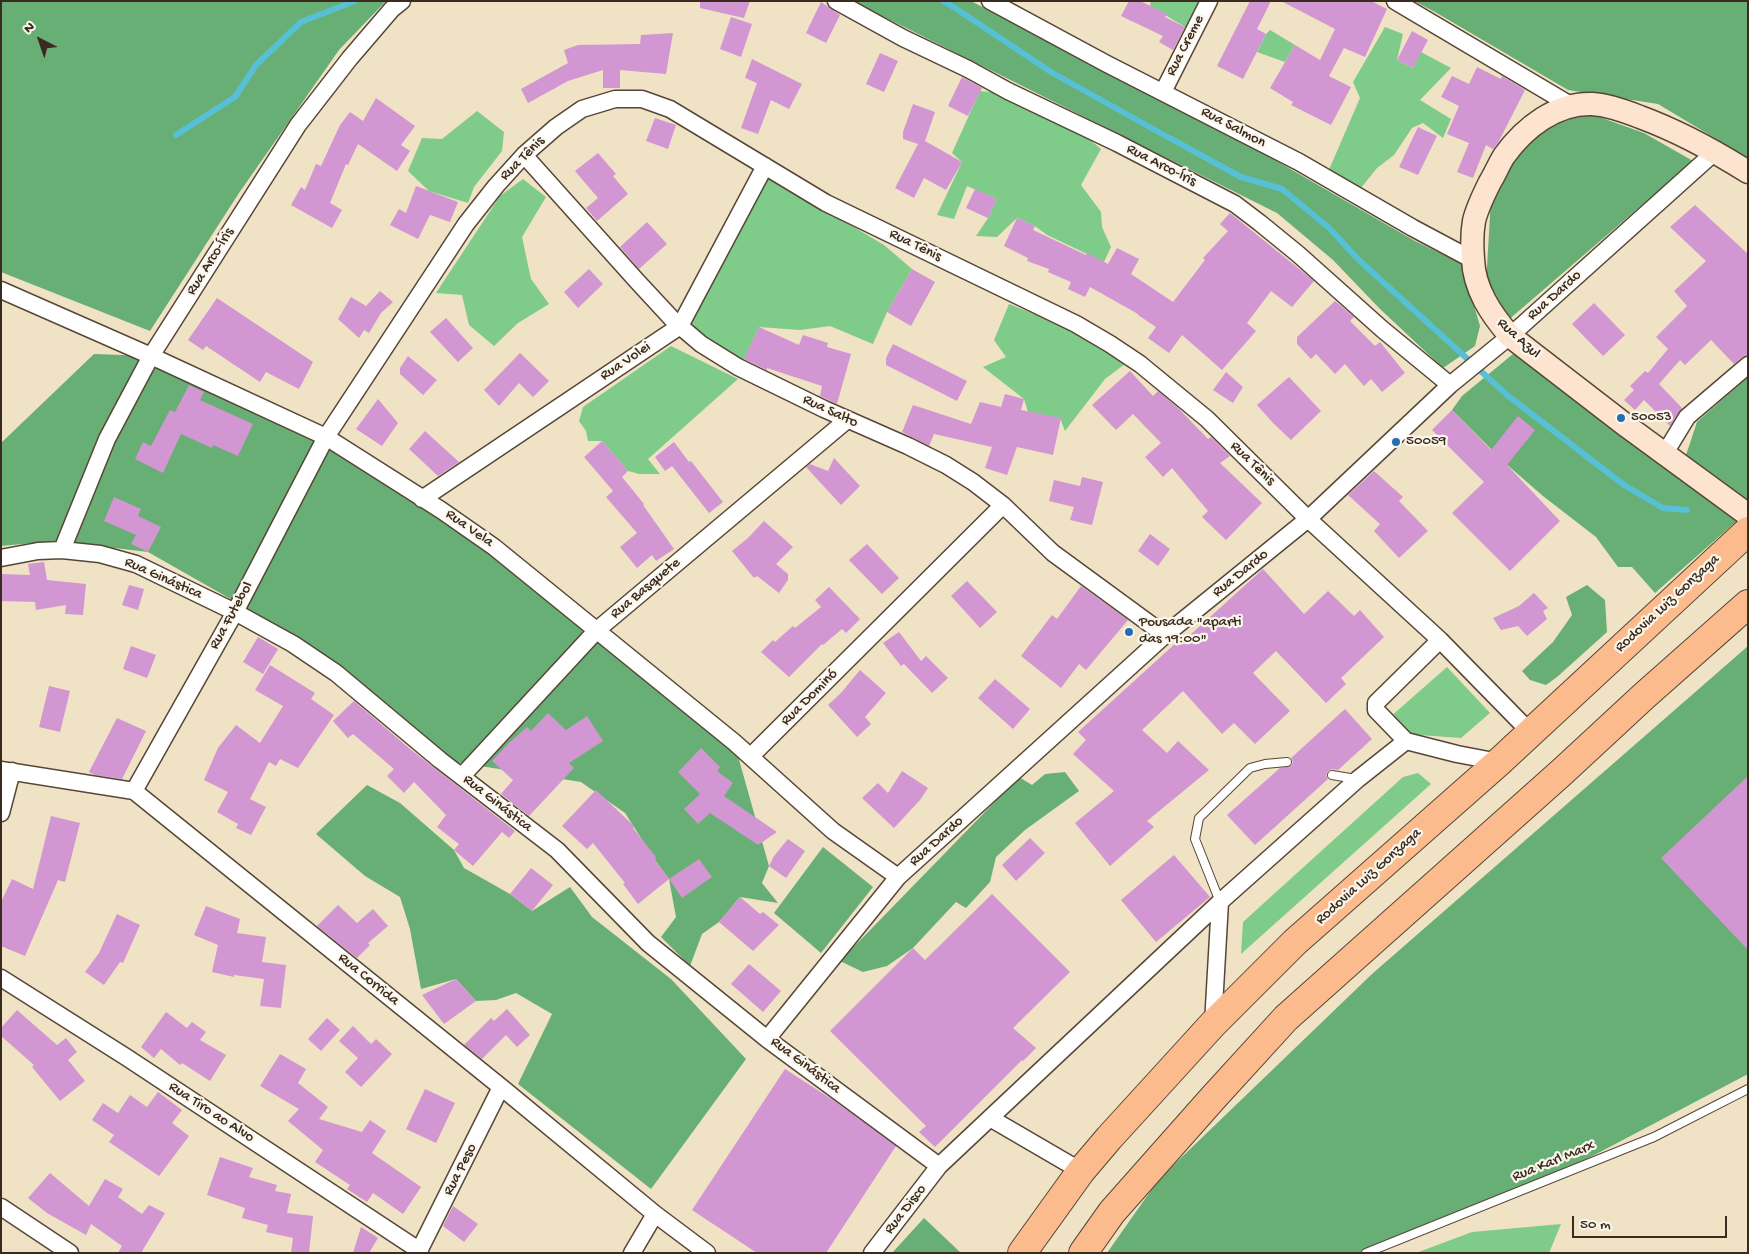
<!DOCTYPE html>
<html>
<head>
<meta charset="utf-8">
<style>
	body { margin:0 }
	#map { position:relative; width:1749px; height:1254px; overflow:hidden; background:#f0e2c4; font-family:"Gochi Hand",sans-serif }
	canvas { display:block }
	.frame { position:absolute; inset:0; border:2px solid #3b2a1e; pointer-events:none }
	.north { position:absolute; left:15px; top:15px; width:50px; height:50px; -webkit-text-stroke:4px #fbf7ec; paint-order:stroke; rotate:319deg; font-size:14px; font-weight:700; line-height:20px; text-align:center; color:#3b2a1e }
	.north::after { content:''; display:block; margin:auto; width:18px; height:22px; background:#3b2a1e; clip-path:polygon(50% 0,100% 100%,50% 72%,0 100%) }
	.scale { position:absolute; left:1572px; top:1216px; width:155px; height:22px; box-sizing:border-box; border:2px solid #3b2a1e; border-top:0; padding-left:6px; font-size:15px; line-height:18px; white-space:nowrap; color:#3b2a1e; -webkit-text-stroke:4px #fbf7ec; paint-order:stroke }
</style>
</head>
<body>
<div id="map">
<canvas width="1749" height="1254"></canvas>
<div class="frame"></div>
<div class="north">N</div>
<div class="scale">50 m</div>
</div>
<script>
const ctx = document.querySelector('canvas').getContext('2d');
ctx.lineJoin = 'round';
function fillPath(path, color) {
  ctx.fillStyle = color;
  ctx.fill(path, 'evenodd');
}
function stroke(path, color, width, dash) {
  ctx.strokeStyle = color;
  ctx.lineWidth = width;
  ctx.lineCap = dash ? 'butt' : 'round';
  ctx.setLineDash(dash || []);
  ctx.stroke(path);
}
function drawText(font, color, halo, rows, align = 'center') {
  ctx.font = font + ' "Gochi Hand",sans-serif';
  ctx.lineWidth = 4.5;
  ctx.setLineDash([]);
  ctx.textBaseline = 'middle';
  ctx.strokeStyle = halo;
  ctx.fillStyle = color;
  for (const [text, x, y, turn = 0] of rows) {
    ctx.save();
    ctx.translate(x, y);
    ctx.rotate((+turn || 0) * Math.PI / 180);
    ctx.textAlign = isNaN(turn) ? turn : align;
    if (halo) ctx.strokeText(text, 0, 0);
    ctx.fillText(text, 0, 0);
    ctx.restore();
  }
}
const green = new Path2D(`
	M1151 1H1203L1192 31 1150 6Z
	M1385 27 1403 34 1397 60 1413 68 1421 52 1451 68 1420 100 1451 119 1443 138 1423 123 1412 128 1394 155 1377 168 1360 189 1328 172 1360 98 1353 82Z
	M1270 30 1295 45 1285 62 1257 52 1266 34Z
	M980 91 999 93 1078 130 1101 149 1081 185 1101 212 1102 227 1111 247 1104 262 1047 235 1035 226 1017 218 997 237 976 236 988 218 997 199 967 186 954 219 937 215 962 162 952 153Z
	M477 111 504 132 502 151 474 187 468 203 429 191 408 171 422 138 442 139Z
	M766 175 884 245 912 269 887 312 873 344 830 326 800 330 759 327 743 362 721 351 688 325Z
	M523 179 546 197 522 237 531 279 549 304 518 323 494 346 469 325 462 295 436 293 500 196Z
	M1009 304 1057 323 1125 364 1105 379 1065 431 1060 418 1028 412 1024 399 983 367 1006 357 994 340Z
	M671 346 738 379 648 459 660 474H639L628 471 602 441H588L586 431 579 421 583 407Z
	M1447 667 1490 713 1461 738 1405 734 1389 718Z
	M1418 773 1431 784 1241 954 1243 922 1403 777Z
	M1561 1224 1549 1253H1416L1472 1232Z`);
const forest = new Path2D(`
	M1 1H386L339 50 239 193 150 331 1 272Z
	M852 1H971L1160 101 1235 137 1415 241 1462 264 1480 326 1475 346 1443 368 1379 308 1333 260 1277 213Z
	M1414 1H1748V158L1658 104 1568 90 1435 12Z
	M1591 114 1644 133 1693 161 1506 322 1486 284 1491 198 1514 157 1551 124Z
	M94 354 151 356 291 421 494 547 734 742 769 866 762 883 778 903 740 897 719 922 702 934 690 966 661 937 676 917 669 879 655 860 625 813 581 782 455 762 250 610 148 552 55 541 1 546V443Z
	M1513 354 1535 362 1739 519 1655 593 1632 567H1618L1596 537 1543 496 1505 463 1452 410 1462 396Z
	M1748 377V500L1742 505 1686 455 1697 422Z
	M1587 585 1605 600 1607 632 1557 677 1546 685 1530 680 1522 671 1553 642 1572 615 1566 597Z
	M1748 646V1074L1547 1180 1377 1253H1107L1159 1179 1372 974Z
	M1065 772 1079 791 1025 830 996 857 990 882 966 908 956 902 913 948 887 966 863 972 840 961 1019 777 1032 785 1045 774Z
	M367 785 400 803 454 850 464 868 510 894 532 911 570 887 592 917 671 979 746 1059 651 1189 518 1084 552 1014 516 993 496 1000 476 1001 456 979 421 989 410 929 400 897 365 876 316 834Z
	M823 847 873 887 821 953 774 913Z
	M924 1218 961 1253H892Z`);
const stream = new Path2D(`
	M943 1 955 8 1051 72 1155 130 1241 177 1282 189 1328 227 1360 261 1507 395 1624 485 1663 508 1687 510
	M176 135 235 97 256 65 301 22 355 1`);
const building = new Path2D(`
	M700 1H750L744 18 700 8Z
	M1129 1H1140L1167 14 1165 17 1185 27 1173 50 1159 42 1163 36 1121 16Z
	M1250 1H1271L1257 29 1266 34 1243 79 1217 66Z
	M1281 1H1371L1387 9 1365 57 1344 48 1329 76 1351 87 1331 125 1291 105 1293 102 1270 88 1295 45 1320 60 1335 29Z
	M821 2 840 15 826 43 806 33Z
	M731 17 752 24 741 57 720 49Z
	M1412 31 1428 40 1413 68 1397 60Z
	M673 33 666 74 620 70V88H603V70L568 81 528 103 521 89 568 63 564 50 578 45 640 44 641 35Z
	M880 53 898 61 884 92 866 84Z
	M752 59 802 84 789 109 771 100 758 134 741 128 757 83 745 78Z
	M1477 67 1501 79 1502 76 1525 90 1498 143 1493 149 1486 145 1473 178 1457 172 1469 143 1447 134 1459 106 1441 97 1452 76 1469 84Z
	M962 77 982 88 968 116 948 106Z
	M376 98 415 126 401 145 410 151 397 171 358 144 348 165 346 164 330 203 342 210 332 228 291 205 301 187 305 190 316 164 321 166 340 125 350 112 363 121Z
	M913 104 935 112 925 141 962 162 946 190 924 178 914 198 895 188 918 144 903 139V132Z
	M655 118 676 125 668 149 646 141Z
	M1418 127 1437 136 1418 175 1399 167Z
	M598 153 616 174 613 176 628 194 597 221 586 208 598 198 575 171Z
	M416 186 458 202 450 222 430 215 418 239 390 225 399 209 406 213Z
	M975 189 997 199 988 218 966 208Z
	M1695 205 1748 254V355L1742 357 1734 364 1711 340 1685 365 1680 360 1659 384 1682 408 1670 426 1644 400 1635 410 1624 400 1634 390 1630 386 1645 371 1648 373 1668 349 1656 337 1687 306 1674 291 1706 261 1670 227Z
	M1230 213 1314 281 1292 307 1271 291 1247 323 1256 331 1222 370 1182 335 1169 353 1148 338 1156 327 1138 315V314L1090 287 1085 297 1068 289 1071 282 1048 272 1049 269 1027 261 1028 258 1004 246 1017 218 1035 226 1033 230 1086 255 1087 253 1108 264 1117 248 1139 259 1131 274 1173 302 1205 260 1203 258 1228 231 1220 224Z
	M647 222 667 244 639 269 620 247Z
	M589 269 603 284 578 308 564 292Z
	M912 269 935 282 911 326 887 312Z
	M380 291 393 302 381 313 369 333 364 330 359 338 338 319 351 297 366 306Z
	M217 298 313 362 299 389 266 372 260 382 206 346 203 350 188 340Z
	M1335 301 1354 317 1350 321 1375 346 1380 342 1405 373 1382 392 1371 379 1364 386 1345 364 1335 374 1316 354 1311 359 1297 344V337Z
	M1594 303 1625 335 1603 356 1572 324Z
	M446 318 473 348 458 362 430 332Z
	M759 327 799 345 803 335 828 343 827 347 851 354 837 404 820 396 822 386 767 368V370L744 359Z
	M893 344 967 381 957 401 886 365V358Z
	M520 353 549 381 533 397 519 383 499 406 484 390Z
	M408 356 437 380 423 395 400 374V368Z
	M1130 371 1153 396 1158 391 1179 409 1208 439 1211 437 1230 456 1220 463 1262 503 1226 540 1202 517 1208 511 1172 468 1163 477 1145 457 1161 443 1133 414 1116 430 1092 405Z
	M1226 372 1243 387 1233 403 1213 390Z
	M1289 377 1321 411 1291 440 1273 423 1257 405Z
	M189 385 204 392 200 400 253 424 238 456 213 445 212 448 181 434 163 473 135 459 143 442 151 446 170 410 175 412Z
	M1005 394 1024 399 1021 410 1061 418 1053 455 1017 447 1007 475 985 468 992 447 934 434 929 446 902 432 913 405 971 424 980 402 1001 407Z
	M378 399 398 423 382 446 356 429Z
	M1452 410 1491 450 1518 416 1535 430 1507 465 1560 521 1510 571 1452 513 1484 482 1432 430Z
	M425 431 459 462 438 476 409 449Z
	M602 441 628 471 622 477 644 504 643 505 674 549 656 561 652 555 637 568 620 547 637 533 606 497 613 491 584 457Z
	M674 442 689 462 691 461 723 502 709 513 672 466 665 471 655 457Z
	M834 458 860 486 841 505 806 467 810 464 828 471Z
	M1374 471 1403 497 1399 501 1428 531 1399 558 1374 531 1380 524 1348 495Z
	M1082 477 1103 482 1092 525 1070 520 1074 507 1049 501 1054 480 1080 486Z
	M114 497 141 509 138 516 161 527 148 552 131 544 136 535 104 521Z
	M764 521 793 547 776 564 788 574V580L779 593 757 576 754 578 732 551 748 538Z
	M1150 534 1170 549 1158 566 1138 551Z
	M867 544 899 578 882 594 849 560Z
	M44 562 47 580 86 584 83 615 65 614 66 605 36 610 35 602 1 601V574L30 575 28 564Z
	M1263 569 1304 614 1328 591 1354 616 1360 610 1384 637 1341 678 1346 684 1326 703 1276 651 1253 673 1290 711 1255 744 1234 723 1222 734 1183 691 1142 730 1167 753 1178 741 1209 770 1147 821 1154 827 1110 866 1075 823 1114 791 1073 754 1086 740 1078 732 1177 642 1179 645Z
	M967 581 997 612 980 628 951 596Z
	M129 585 144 589 138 610 122 605Z
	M1081 586 1128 620 1086 670 1079 664 1061 688 1021 656 1052 615 1057 619Z
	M829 587 860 619 846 633 842 629 823 645 822 644 789 677 761 652 773 640 775 642 793 626 795 628 821 607 815 600Z
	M1534 593 1548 608 1543 611 1547 619 1527 636 1518 626 1501 630 1493 618 1519 606Z
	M899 632 921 661 926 656 948 678 932 693 904 664 901 666 883 643Z
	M258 637 278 649 263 674 243 662Z
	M131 646 156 655 147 678 123 669Z
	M270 665 315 693 311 699 334 715 298 768 280 759 276 766 269 762 250 799 266 807 251 835 236 828 238 824 217 812 228 792 204 780 218 748 236 725 260 743 283 706 255 690Z
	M860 670 886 693 865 717 871 724 857 737 828 705 841 693Z
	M995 679 1030 709 1013 729 978 698Z
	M49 686 70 691 60 732 39 727Z
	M354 701 410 749 515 831 509 838 502 832 473 866 454 850 459 844 437 827 446 815 414 782 404 793 387 776 394 769 353 734 348 738 333 721Z
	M1345 709 1372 739 1338 770 1332 769 1328 771 1326 775 1328 779 1255 845 1227 815 1280 768 1291 766 1293 762 1291 758Z
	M548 713 566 730 587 716 603 741 569 763 574 768 529 816 501 794 513 780 492 761 509 743 527 727 531 731Z
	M117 718 146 731 122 779 95 775 89 772Z
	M701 748 720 767 717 771 733 783 724 796 777 832 758 845 710 813 698 824 684 809 700 794 678 772Z
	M902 771 928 788 920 800 894 828 862 798 878 783 888 793Z
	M1748 776V950L1661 858Z
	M596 790 634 826 633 828 656 857 655 860 669 879 638 904 623 884 625 883 593 843 587 849 562 826Z
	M51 816 80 823 65 882 58 880 25 956 1 946V902L12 879 33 889Z
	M1030 838 1045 853 1016 881 1002 865Z
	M788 839 805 851 786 878 769 866 774 856Z
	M1174 855 1210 897 1156 942 1121 900Z
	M699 859 712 877 682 898 669 879Z
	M531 868 553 885 532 911 510 894Z
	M992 894 1070 972 1013 1028 1036 1048 1023 1061 1022 1060 935 1147 919 1132 926 1126 830 1031 913 948 925 960Z
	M740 897 760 914 763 912 779 925 753 951 719 922Z
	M338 905 357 923 373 909 388 926 368 943 370 945 357 958 317 926Z
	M206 906 240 919 237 933 266 937 262 962 286 965 281 1008 260 1006 264 979 234 975V977L212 972 218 945 194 935Z
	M117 914 140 925 123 963 120 962 104 985 85 972 99 953Z
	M749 964 781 991 763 1012 731 984Z
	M456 979 476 1001 444 1024 422 995Z
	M507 1009 530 1035 517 1047 506 1035 482 1059 464 1045 491 1018 494 1021Z
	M17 1010 57 1045 66 1038 77 1052 68 1060 85 1081 60 1101 32 1067 34 1065 1 1036V1028Z
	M166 1012 187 1028 192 1022 206 1032 200 1040 226 1055 210 1081 182 1063 180 1065 161 1049 154 1058 141 1047Z
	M327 1018 340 1030 321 1051 308 1039Z
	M353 1026 371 1044 376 1039 392 1054 361 1087 345 1072 358 1058 339 1041Z
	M280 1054 306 1069 298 1083 328 1107 319 1119 362 1132 370 1120 386 1131 372 1153 421 1187 403 1214 373 1193 367 1202 347 1189 350 1185 315 1162 323 1150 288 1121 299 1109 260 1086Z
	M785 1069 833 1100 896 1146 826 1253H757L692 1210Z
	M425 1089 455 1103 436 1143 406 1129Z
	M158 1092 182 1110 172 1123 189 1136 159 1176 109 1142 114 1135 92 1120 103 1103 118 1113 130 1095 147 1107Z
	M220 1157 253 1168 249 1177 277 1185 275 1191 291 1194 287 1213 313 1216 309 1253H291L293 1238 266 1232 268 1225 242 1218 245 1208 207 1195Z
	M50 1173 89 1206 105 1179 123 1189 118 1197 142 1214 149 1205 165 1213 141 1253H118L122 1246 91 1224 86 1235 47 1213 28 1198Z
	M453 1206 478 1224 464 1242 443 1226Z
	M361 1227 378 1238 369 1253H353Z`);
const lane = new Path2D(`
	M1332 775 1356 779
	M1220 902 1195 839 1199 818 1250 768 1265 764 1287 762
	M1366 1253 1654 1137 1748 1089`);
const street = new Path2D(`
	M836 1 903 38 968 69 1008 91 1117 143 1235 204 1260 223 1298 254 1382 329 1450 385
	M990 1 1107 64 1299 162 1413 228 1473 260
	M1395 1 1572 106
	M1163 92 1209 1
	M524 155 636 280 674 321 701 344 738 367 824 409 908 446 946 465 973 482 1003 505 1053 553 1165 635
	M1 290 151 356 326 437 441 510 494 547 734 742 833 831 898 877
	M1665 453 1687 417 1748 365
	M422 499 680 326 765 166
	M62 550 107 439 151 356 298 125 350 58 392 9 402 1
	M1 558 38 551 62 550 100 554 136 564 235 612 293 644 336 673 440 760 557 850 648 943 767 1039 939 1166
	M1440 640 1376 703V710L1406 741 1457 754 1499 762
	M751 756 1003 505
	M1 770 134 791 501 1087 655 1214 707 1253
	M462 776 597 630 847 420
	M134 791 235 612 326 437 466 224 496 186 524 155 556 127 582 109 615 99H642L670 109 826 203 1076 324 1110 344 1140 364 1207 419 1308 519 1440 640 1531 733
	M1 813 12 771
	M1 978 126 1057 420 1251
	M1213 1024 1220 902
	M767 1039 898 877 1165 635 1308 519 1450 385 1510 336 1716 151
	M990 1118 1081 1171
	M1 1207 70 1253
	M418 1253 501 1087
	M632 1253 655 1214
	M872 1253 939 1166 990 1118 1220 902 1358 779 1406 741`);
const secondary = new Path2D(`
	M1748 172C1713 150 1678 131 1640 117 1625 111 1609 105 1592 104 1556 103 1525 127 1504 156 1499 164 1495 174 1490 182 1484 194 1477 208 1474 221 1472 232 1472 247 1473 259 1474 289 1491 314 1510 336L1628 427 1748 515`);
const highway = new Path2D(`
	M1022 1253 1081 1171 1109 1138 1213 1024 1295 942 1499 762 1748 531
	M1083 1253 1112 1212 1213 1098 1286 1018 1562 772 1644 696 1748 604`);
const markers = [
	[1621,418,5,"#1f6fb2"],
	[1396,442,5,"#1f6fb2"],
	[1129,632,5,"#1f6fb2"]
];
const streetNames = [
	["Rua Creme",1186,46,-63],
	["Rua Salmon",1233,128,28],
	["Rua Tênis",523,159,-45],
	["Rua Arco-Íris",1161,166,27],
	["Rua Tênis",915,246,26],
	["Rua Arco-Íris",211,262,-58],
	["Rua Dardo",1555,296,-42],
	["Rua Azul",1518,339,42],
	["Rua Volei",626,362,-34],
	["Rua Salto",830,412,25],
	["Rua Tênis",1252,464,44],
	["Rua Vela",469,529,35],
	["Rua Dardo",1241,574,-39],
	["Rua Ginástica",163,579,24],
	["Rua Basquete",646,589,-40],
	["Rodovia Luiz Gonzaga",1668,604,-43],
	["Rua Futebol",232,616,-61],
	["Rua Dominó",810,698,-45],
	["Rua Ginástica",497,804,38],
	["Rua Dardo",937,842,-42],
	["Rodovia Luiz Gonzaga",1369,877,-42],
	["Rua Corrida",368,980,39],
	["Rua Ginástica",805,1066,37],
	["Rua Tiro ao Alvo",211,1113,33],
	["Rua Karl Marx",1554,1162,-22],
	["Rua Peso",461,1170,-63],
	["Rua Disco",906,1210,-52]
];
const poiNames = [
	["50053",1631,418],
	["50059",1406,442],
	["Pousada \"aparti",1139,623],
	["das 19:00\"",1139,640]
];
fillPath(green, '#7fcb89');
fillPath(forest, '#67af75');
stroke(stream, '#57c0d4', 6);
fillPath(building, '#d296d3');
stroke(lane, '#564637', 10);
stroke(street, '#564637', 19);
stroke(secondary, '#564637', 25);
stroke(highway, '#564637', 30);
stroke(lane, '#fff', 8);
stroke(street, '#fff', 16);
stroke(secondary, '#fde4d1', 22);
stroke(highway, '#fbbb8c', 28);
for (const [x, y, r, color] of markers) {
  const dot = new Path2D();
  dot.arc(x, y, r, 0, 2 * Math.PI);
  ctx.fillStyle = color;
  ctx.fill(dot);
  stroke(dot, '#fbf7ec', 2);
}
drawText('15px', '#3b2a1e', '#fbf7ec', streetNames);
drawText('15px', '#3b2a1e', '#fbf7ec', poiNames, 'left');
</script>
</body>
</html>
